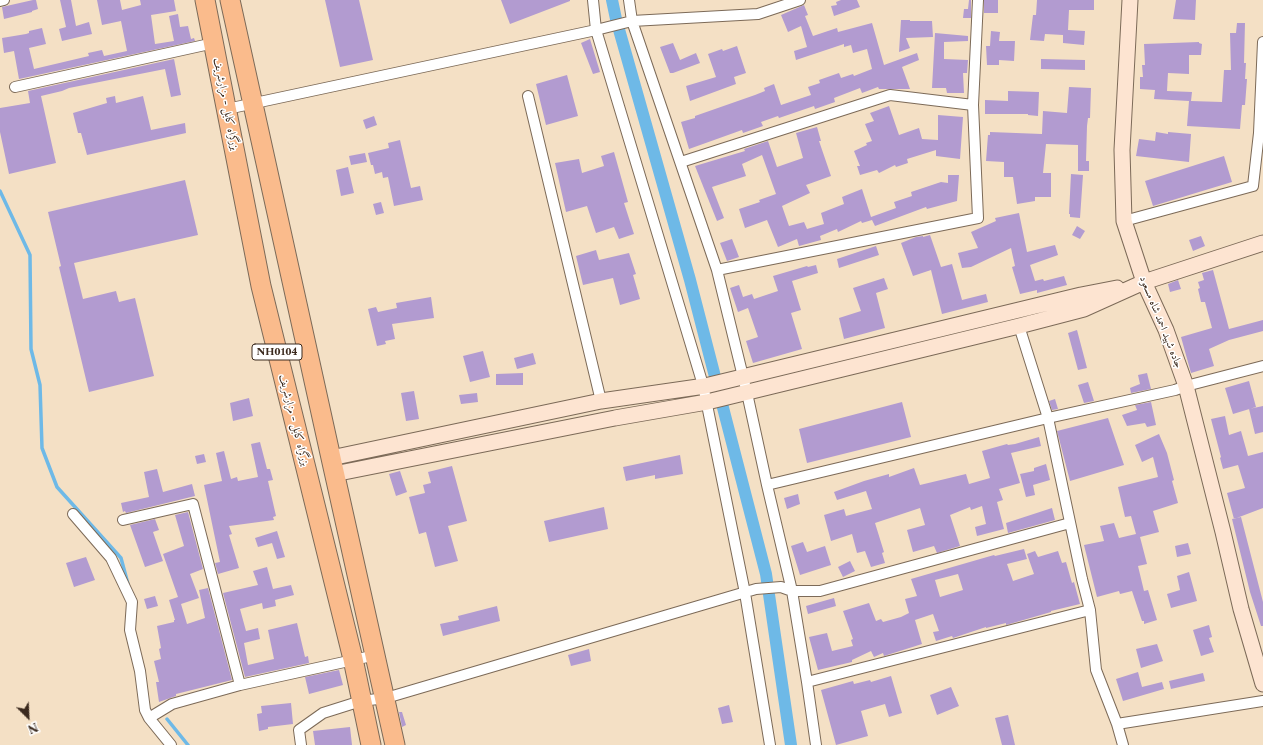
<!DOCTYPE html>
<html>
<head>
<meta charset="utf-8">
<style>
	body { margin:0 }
	#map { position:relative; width:1263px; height:745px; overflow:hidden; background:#f4e0c5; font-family:"Libre Caslon Text",serif }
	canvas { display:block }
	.north { position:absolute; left:8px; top:697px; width:40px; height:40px; -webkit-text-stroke:3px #fff; paint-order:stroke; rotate:156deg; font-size:11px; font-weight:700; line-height:16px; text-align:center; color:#3b2a1e }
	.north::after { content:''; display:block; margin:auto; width:14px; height:18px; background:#3b2a1e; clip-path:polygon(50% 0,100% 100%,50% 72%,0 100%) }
</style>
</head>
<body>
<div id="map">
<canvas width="1263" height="745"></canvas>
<div class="north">N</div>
</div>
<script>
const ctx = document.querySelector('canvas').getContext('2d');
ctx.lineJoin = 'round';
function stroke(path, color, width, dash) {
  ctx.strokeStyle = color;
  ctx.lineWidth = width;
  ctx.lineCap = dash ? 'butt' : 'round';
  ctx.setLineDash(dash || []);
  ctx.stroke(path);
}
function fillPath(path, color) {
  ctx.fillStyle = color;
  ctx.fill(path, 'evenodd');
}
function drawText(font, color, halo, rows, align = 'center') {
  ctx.font = font + ' "Libre Caslon Text",Amiri,serif';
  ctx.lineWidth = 3;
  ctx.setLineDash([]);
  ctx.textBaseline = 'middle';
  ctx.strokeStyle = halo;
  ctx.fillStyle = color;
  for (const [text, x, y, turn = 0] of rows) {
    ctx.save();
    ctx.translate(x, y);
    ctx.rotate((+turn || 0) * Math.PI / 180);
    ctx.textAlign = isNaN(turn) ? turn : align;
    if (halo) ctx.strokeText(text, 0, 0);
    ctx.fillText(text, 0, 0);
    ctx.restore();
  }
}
const stream = new Path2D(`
	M0 191 30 255 31 349 40 385 42 448 57 487 121 558 128 584
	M167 719 188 745`);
const canal = new Path2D(`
	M612 0 616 19 690 280 766 574 791 745`);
const building = new Path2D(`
	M33 0H36L38 9 32 11V12L4 19 2 7Z
	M60 0H71L76 26 89 22 92 34 62 41 59 29 66 27Z
	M97 0H120L122 10 141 5 140 0H174L176 11 151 15 155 44 174 41 169 16 178 14 180 27 188 26 191 39 194 38 195 41 19 79 14 51 4 53 2 38 26 34 29 33V31L42 28 46 44 29 48 34 69 89 56 88 53 102 50 104 56 127 51 121 21 102 25Z
	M325 0H359L373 60 340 67Z
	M501 0H570V1L510 24Z
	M841 0H857L860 7 834 16 831 6 837 5 836 2Z
	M969 0H971V18H963L964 9H968Z
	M984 0H998V13H984Z
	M1037 0H1094V10H1069L1068 30 1085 31 1084 45 1063 43V35L1045 34 1044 41 1030 40 1033 15H1036Z
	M1176 0H1196L1195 20 1173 19Z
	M804 5 808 15 805 16 813 36 837 28 838 32 872 23 884 65 917 53 919 60 902 67 910 89H879L878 87 862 93 860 88 834 98 835 102 815 109 814 106 779 118 778 116 761 122 763 126 743 133 742 130 689 149 681 122 695 118V116L755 95 765 91 764 88 774 84 781 105 811 95 808 87 820 83 819 80 839 73 841 78 853 74 854 76 872 69 867 49 853 53 851 45 844 47V44L796 60 794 51 807 47 801 26 788 32 781 15Z
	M901 20H910V21H932L933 37 906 38 910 48 899 52Z
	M1237 23H1245L1244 63H1246L1245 79H1247L1245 105H1242L1240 129 1187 126 1189 101 1154 99 1155 90 1140 89V77H1143L1142 65H1145L1144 44 1199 42V43L1202 44 1201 55H1189V74L1168 73 1167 91 1192 92 1191 101 1222 102 1224 70H1231L1230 33H1236Z
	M991 31 1000 32 999 41H1015L1014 61 999 60V65H987L986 46H990Z
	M935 33 968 36V41L944 42V59L968 60 967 73H963L964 93H947L946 88H932Z
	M590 39 600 72 593 74 581 43Z
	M673 43 680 60 696 53 700 63 673 73H670L660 47Z
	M737 46 746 73 734 77 736 84 690 101 686 86 716 77 708 54 722 49 723 51Z
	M174 59 181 95 171 97 165 69 69 88 62 91 41 96 56 163 9 174 0 132V108L30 103 28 91Z
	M1041 59 1085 60V70L1041 69Z
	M567 75 578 116 546 125 536 84Z
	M1069 87 1091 88 1090 118H1088L1087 126 1086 161H1089V171H1078V145L1046 144 1043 173H1051V197H1035V201L1017 204 1013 177H1004V162L986 161 988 135H990V132L1042 134 1043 111 1067 113Z
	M1008 91 1039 92 1038 116 1028 115V114H985V100L1008 101Z
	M115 96 116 103 143 96 151 130 185 123 186 133 87 155 81 133H78L73 113 107 103 106 98Z
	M889 106 899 135 919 128 922 139 938 140V115L963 117 960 159 936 156V150L907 159 908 163 896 167 895 165 879 173 877 170 860 175 857 166H860L854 151 867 145 866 143 872 141 865 124 874 121 870 113Z
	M374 116 377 125 366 129 363 120Z
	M817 127 821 141H819L831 176 806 185 810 193 782 206 789 226 804 222 807 229 824 224 821 213 844 204 842 197 862 189 871 217 896 208 894 202 912 196 911 192 941 182 948 183V175H959L957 201 927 209 926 207 875 226 872 220 862 223 861 221 838 232 837 229 820 236 821 240 799 246 797 239 778 247 767 220 745 228 739 209 760 202 759 200 776 194 762 155 742 164 746 176 712 187 724 218 717 221 695 166 745 151 744 149 768 141 777 167 803 158 796 133Z
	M1156 132 1168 134V132L1191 134 1189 162 1136 156 1139 139 1155 141Z
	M400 140 411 188 420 186 423 200 394 206 388 177 383 178 382 172 375 174 373 165H371L368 153 389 148 388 143Z
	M614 152 628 202 624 203 634 234 619 239 614 227 596 233 587 206 566 212 555 163 579 159 582 173 604 166 601 156Z
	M365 153 367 162 351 165 349 156Z
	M1224 156 1232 182 1153 206 1145 181Z
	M348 167 354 193 341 196 336 170Z
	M1071 174 1083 175 1080 218 1070 217V214H1069Z
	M185 180 198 235 74 263 83 299 116 291 119 302 135 298 154 376 89 392 59 267 61 266 48 212Z
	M381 202 384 213 376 215 373 204Z
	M1019 213 1027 252 1055 245 1058 255 1030 265 1035 281 1043 279 1044 281 1064 276 1067 285 1037 293V290L1020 294 1012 267 1015 266 1011 248 971 267 962 268 958 253 978 248 971 232 996 221 995 218Z
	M1077 226 1085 231 1080 239 1072 235Z
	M930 235 941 267 952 264 962 300 986 294 988 302 942 314 931 270 913 276 901 243 916 237 923 236V237Z
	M1201 236 1205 246 1193 251 1189 240Z
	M732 239 739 257 727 261 720 243Z
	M876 246 879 255 839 268 837 259Z
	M596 250 599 260 629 253 636 274 633 275 640 299 620 305 613 278 583 285 576 256Z
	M816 265 818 273 792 281 801 310 791 313 802 349 753 363 746 341 758 337 748 308 738 312 730 288 739 285 743 297 752 294 754 299 778 291 773 276 807 266 808 267Z
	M1213 270 1229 329 1263 320V331L1229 340 1209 349 1214 366 1191 373 1181 337 1212 328 1205 302H1201L1198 289 1200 288 1198 282 1204 280 1202 273Z
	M884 278 888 289 876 293 885 328 844 339 839 318 861 311 853 288Z
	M1178 280 1181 289 1170 292 1168 284Z
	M431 297 434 318 392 324 395 339 385 341 386 344 377 346 368 309 376 307 378 312 397 308 396 303Z
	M1077 330 1087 368 1078 370 1068 333Z
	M483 351 490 377 470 382 463 356Z
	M533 353 536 364 517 369 514 358Z
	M523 373V385H496V374Z
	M1147 373 1151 389 1131 393 1130 388 1140 384 1138 375Z
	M1249 381 1256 407 1233 414 1225 388Z
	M1088 382 1094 401 1084 403 1078 385Z
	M414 391 419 419 406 421 401 393Z
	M477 393 478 402 461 404 459 395Z
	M249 398 253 416 233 421 230 403Z
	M1055 399 1058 409 1052 410 1049 401Z
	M902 402 911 437 807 463 799 429Z
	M1151 402 1156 425 1147 427 1145 423 1127 426 1122 415 1137 410 1135 405Z
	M1263 406V432L1255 434 1249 409Z
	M1225 416 1229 435 1241 431 1248 456 1263 452V508L1234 519 1227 493 1245 488 1238 465 1223 469 1220 458 1221 457 1211 419Z
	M1108 418 1124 465 1070 481 1057 431Z
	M1159 434 1167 453 1174 480 1172 481 1178 503 1153 511 1159 532 1140 537 1147 564 1138 566 1144 591 1148 590 1157 620 1144 624V621H1142L1132 591 1120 594 1119 591 1097 597 1084 545 1104 541 1100 526 1114 523 1119 538 1136 534 1131 516 1125 517 1118 487 1158 477 1153 457 1142 462 1135 445Z
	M1039 437 1041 446 1011 453 1020 483 999 489 1003 500 997 502 1004 529 977 536 975 527 986 524 982 506 971 510 970 507 950 515 960 546 937 553 934 546 913 552 907 530 925 525 920 508 875 523 884 552 882 553 885 563 871 567 865 551 857 553 852 534 831 541 824 515 844 509 846 516 872 509 866 491 837 500 834 492 864 481 889 474V477L914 468 920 485 966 474 969 484 990 478 982 451 1007 444 1008 445 1015 444Z
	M260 442 267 469H270L273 480 268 481 276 516 273 517 274 520 229 526 232 534 229 535 239 568 218 574 215 563 220 562 204 485 222 481 216 453 224 451 231 479 237 477 238 481 258 477 251 444Z
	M204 454 206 462 197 464 195 456Z
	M680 455 683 474 655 479V475L626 481 623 467Z
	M1046 464 1050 480 1033 485 1035 495 1026 497 1020 474 1034 471V468Z
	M452 466 467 521 448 526 458 561 435 567 426 532 419 534 409 497 425 493 423 485 431 483 428 472Z
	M157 469 163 492 192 484 195 496 126 513 125 511 123 512 121 503 149 497 144 472Z
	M400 471 407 492 396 496 389 474Z
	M798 494 800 504 787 509 784 498Z
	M604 507 608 529 549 542 544 521Z
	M1052 508 1055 520 1008 533 1006 523Z
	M188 512 203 569 190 574 199 598 181 604 187 624 205 618 199 590 208 588 232 680 176 694V696L159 702 156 682H159L154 661 161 659 159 649 161 648 157 626 174 622V620H175L169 600 178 597 163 554 184 546 175 515Z
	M1241 517 1263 602V626H1261L1250 592 1232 519Z
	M155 519 159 530 153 532 163 561 145 567 130 525Z
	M277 531 285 557 277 559 272 543 258 547 255 538Z
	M803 542 807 552 825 546 831 565 800 575 791 546Z
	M1188 543 1191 554 1177 557 1175 546Z
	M1024 549 1027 559 1007 564 1013 581 1034 574 1027 554 1035 551 1038 557 1058 551 1062 563 1066 562 1072 583 1074 582 1080 604 1051 611V612L1013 623 1006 625V623L986 628V627L953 638 952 636 936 641 933 632 939 631 933 614 915 620 922 644 884 656 883 653 874 657 871 651 852 660V662L818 670 809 637 827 633 832 651 853 646 851 640 853 639 843 611 869 603 876 621 881 619 883 622 901 617 909 613 905 599 917 596 911 579 994 555 995 556ZM958 574 963 590 940 597 935 580Z
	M86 557 95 580 74 587 66 563Z
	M850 561 855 571 843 577 838 567Z
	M267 567 273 589 291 585 294 595 275 600 276 606 263 609 262 603 240 609 246 631 258 628 260 639 244 643 248 665 274 659 268 630 297 623 305 657 308 656 309 663 245 677 223 593 258 585 253 571Z
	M1189 572 1197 601 1171 608 1167 594 1180 590 1177 576Z
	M155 596 158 606 147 609 144 599Z
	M834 598 836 606 808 614 806 606Z
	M497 606 500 621 443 636 440 624 459 620 458 616Z
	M1209 625 1212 637 1209 638 1214 652 1201 656 1193 630Z
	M1157 644 1163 661 1141 668 1136 649Z
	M589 649 591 661 571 666 568 655Z
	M339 670 343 685 309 694 305 677Z
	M1138 672 1142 687 1162 682 1164 689 1123 701 1116 679Z
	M1203 673 1205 681 1171 689 1169 681Z
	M891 676 902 713 889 717 885 704 861 711 868 736 836 745 821 690 853 681 854 684 870 680 871 682Z
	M951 687 959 706 937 715 930 695Z
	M291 703 293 724 268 727V729L259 731 257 714 262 713 261 706Z
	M729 705 733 722 722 724 718 708Z
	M399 712H402L406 725 402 727Z
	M1008 715 1015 745H1002L995 718Z
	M350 727 352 745H315L313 731Z`);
const street = new Path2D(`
	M593 0 596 30 703 385 745 593 770 745
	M629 0 632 21 717 270 747 393 767 485 792 591 807 682 816 745
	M0 1 4 0
	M15 87 214 43
	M528 96 601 401
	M227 109 596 30 632 21 758 14 800 0
	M681 162 890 95 973 105
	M1124 221 1253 186 1259 133 1263 42
	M717 270 978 218 973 105 978 0
	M1019 326 1048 418 1082 579 1090 610 1096 670 1117 724 1123 745
	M767 485 1048 418 1175 390 1186 386 1263 366
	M73 514 111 558 132 602 130 630 140 671 145 710 149 718 171 745
	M123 520 193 504 240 685
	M807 682 1090 610
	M149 718 172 704 240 685 376 655
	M1117 724 1263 701
	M301 745 299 730 323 713 361 701 386 698 756 589 781 587 792 591H820L1070 523`);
const secondary = new Path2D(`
	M1130 0 1122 150 1124 221 1144 282 1166 330 1186 386 1223 532 1241 609 1263 684
	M331 458 601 401 705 386 1081 295 1117 288
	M334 474 615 418 707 402 1019 326 1084 309 1144 282 1263 243`);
const highway = new Path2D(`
	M205 0 261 286 353 659 371 745
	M230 0 331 458 395 745`);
const shields = [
	[277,352,50]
];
const shieldNames = [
	["NH0104",277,352]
];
const streetNames = [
	["بزرگراه کابل - مزارشریف",226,104,79],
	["جاده شهيد احمد شاه مسعود",1161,322,68],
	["بزرگراه کابل - مزارشریف",294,420,76]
];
stroke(stream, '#6eb9e7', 3.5);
stroke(canal, '#6eb9e7', 12);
fillPath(building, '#b29bd0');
stroke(street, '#7c6a58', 12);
stroke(secondary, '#7c6a58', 17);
stroke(highway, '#7c6a58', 21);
stroke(street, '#fff', 10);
stroke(secondary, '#fde4d1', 15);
stroke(highway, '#fabb8c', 19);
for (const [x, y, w] of shields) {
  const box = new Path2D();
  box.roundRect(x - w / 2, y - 8, w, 16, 3);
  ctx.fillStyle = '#fff';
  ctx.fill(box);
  stroke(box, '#3b2a1e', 1);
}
drawText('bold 10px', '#3b2a1e', null, shieldNames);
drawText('11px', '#3b2a1e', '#fff', streetNames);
</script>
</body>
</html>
